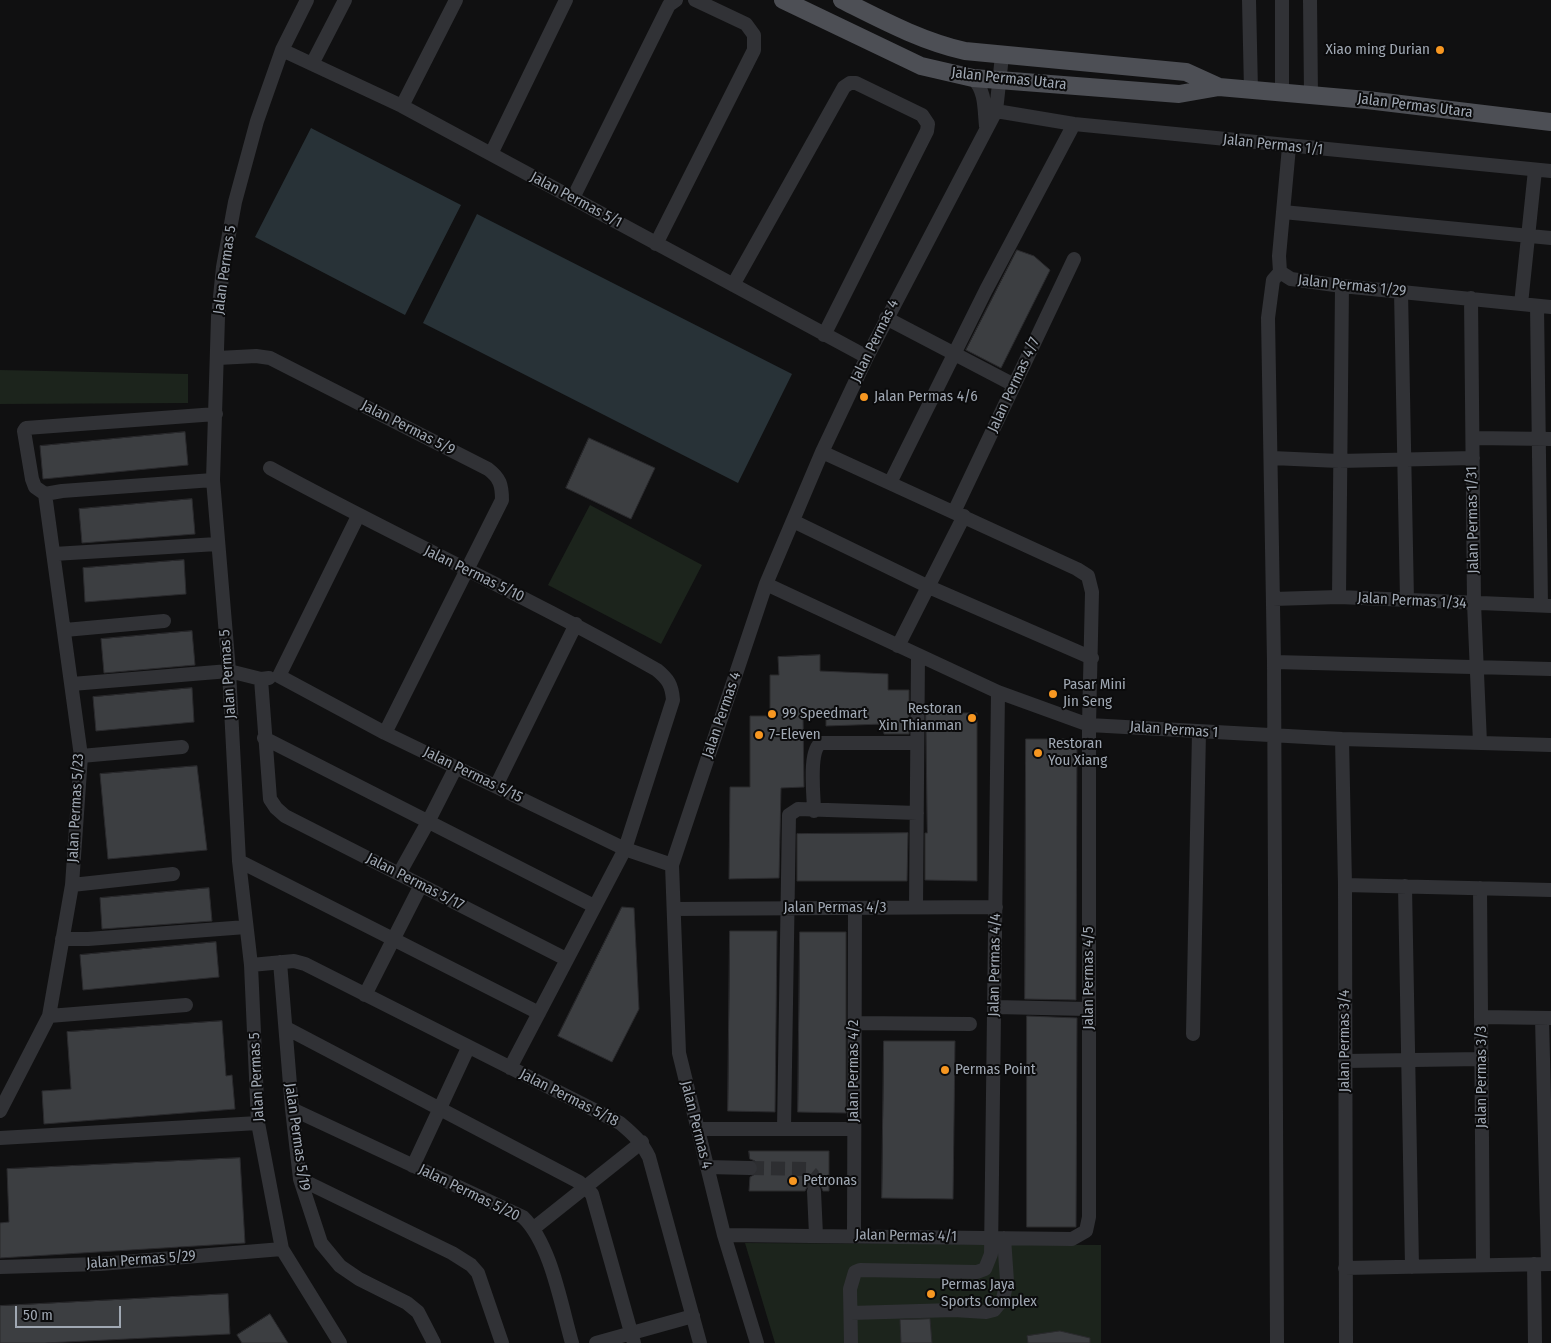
<!DOCTYPE html>
<html>
<head>
<meta charset="utf-8">
<style>
	body { margin:0 }
	#map { position:relative; width:1551px; height:1343px; overflow:hidden; background:#101011; font-family:"Fira Sans Condensed",sans-serif }
	canvas { display:block }
	.scale { position:absolute; left:15px; top:1306px; width:106px; height:22px; box-sizing:border-box; border:2px solid #a0a8b3; border-top:0; padding-left:6px; font-size:15px; line-height:18px; white-space:nowrap; color:#a0a8b3; -webkit-text-stroke:4px #0b0b0c; paint-order:stroke }
</style>
</head>
<body>
<div id="map">
<canvas width="1551" height="1343"></canvas>
<div class="scale">50 m</div>
</div>
<script>
const ctx = document.querySelector('canvas').getContext('2d');
ctx.lineJoin = 'round';
function fillPath(path, color) {
  ctx.fillStyle = color;
  ctx.fill(path, 'evenodd');
}
function stroke(path, color, width, dash) {
  ctx.strokeStyle = color;
  ctx.lineWidth = width;
  ctx.lineCap = dash ? 'butt' : 'round';
  ctx.setLineDash(dash || []);
  ctx.stroke(path);
}
function drawText(font, color, halo, rows, align = 'center') {
  ctx.font = font + ' "Fira Sans Condensed",sans-serif';
  ctx.lineWidth = 4;
  ctx.setLineDash([]);
  ctx.textBaseline = 'middle';
  ctx.strokeStyle = halo;
  ctx.fillStyle = color;
  for (const [text, x, y, turn = 0] of rows) {
    ctx.save();
    ctx.translate(x, y);
    ctx.rotate((+turn || 0) * Math.PI / 180);
    ctx.textAlign = isNaN(turn) ? turn : align;
    if (halo) ctx.strokeText(text, 0, 0);
    ctx.fillText(text, 0, 0);
    ctx.restore();
  }
}
const green = new Path2D(`
	M0 370 188 374V403L0 404Z
	M590 505 702 565 661 644 548 585Z
	M745 1243 1101 1245V1343H775Z`);
const water = new Path2D(`
	M311 128 461 205 405 315 255 237Z
	M477 214 792 374 738 483 423 323Z`);
const building = new Path2D(`
	M1017 250 1034 256 1050 270 1001 368 966 350Z
	M185 432 188 465 43 479 40 446Z
	M589 438 655 468 631 519 566 488Z
	M192 499 195 534 82 543 79 509Z
	M184 560 186 594 85 602 83 568Z
	M192 631 195 665 104 673 101 639Z
	M820 655V671L888 674V690H909V734H884L883 724 826 726V716L803 717 804 787 781 788 779 878 729 879 730 787H750V716H770V675H779L778 657Z
	M192 688 194 722 96 731 93 697Z
	M926 713H977V881L925 880V833H927Z
	M1026 739H1077L1076 1000 1025 999Z
	M197 766 207 850 108 859 100 774Z
	M908 833 907 881H797V834Z
	M209 888 212 921 102 929 100 898Z
	M622 907 634 908 639 1009 612 1062 558 1036Z
	M730 931H777L775 1112 728 1111Z
	M800 932H846V1113L798 1112Z
	M216 942 219 977 83 990 80 955Z
	M1027 1016 1077 1018 1076 1227H1027Z
	M222 1021 226 1076 232 1075 235 1109 44 1124 42 1091 71 1089 67 1032Z
	M884 1041H955L953 1199 882 1198Z
	M749 1151H829V1191H823L821 1186 814 1182 809 1184 805 1191H749L750 1177 757 1173 759 1168 755 1161 750 1159Z
	M240 1158 245 1243 0 1258V1223L9 1222 7 1169Z
	M228 1294 230 1334 45 1343H0V1306Z
	M270 1314 288 1343H242L237 1335Z
	M930 1319 932 1343H901L900 1320Z
	M1060 1331 1090 1338V1343H1028L1027 1336Z`);
const minorTunnel = new Path2D(`
	M750 1168 806 1169 812 1174 814 1191`);
const minor = new Path2D(`
	M307 0 282 50 257 121 235 202 223 267 218 317 213 480 229 671 239 861 251 965 258 1123 282 1249 340 1343
	M1249 0 1251 90
	M1282 0V93
	M1310 0 1311 95
	M282 50 402 106 867 357
	M312 64 345 0
	M973 78C986 92 984 108 986 126
	M402 106 456 0
	M996 111 1074 124 1551 171
	M1289 147 1279 256 1280 272 1291 279 1342 286 1551 307
	M491 154 566 0
	M573 198 669 5 676 0
	M1283 212 1551 238
	M656 244 754 50V35L746 24 695 0
	M733 285 844 87 850 83H856L922 115 928 124 927 131 824 335
	M1401 291 1407 600
	M1471 298 1474 603 1480 743
	M1521 304 1535 170
	M1537 306 1541 605
	M886 318 1014 385
	M218 358 256 356 270 358 488 469C500 478 502 485 502 500L385 733
	M1473 438 1551 439
	M1272 458 1339 461 1473 458
	M270 468C398 538 531 598 657 670 668 679 672 685 673 700L625 849 510 1068
	M890 483 986 290 1074 124
	M45 494 35 487 32 479 24 431 26 428 216 414
	M45 494 62 491 213 480
	M954 512 1074 259
	M793 521 929 587 1092 658
	M54 554 217 544
	M766 584 998 692 1089 725 1342 739 1551 745
	M1339 597 1342 286
	M1273 599 1339 597 1551 606
	M65 630 164 621
	M898 646 964 516
	M1274 662 1551 669
	M279 676 385 733 625 849 672 865
	M279 676 358 516
	M261 679 270 799 276 808 285 816 566 959
	M72 684 229 671 261 679 269 678
	M264 738 594 906
	M1342 739 1345 885 1346 1343
	M81 756 182 747
	M496 786 576 624
	M814 811C814 796 808 751 821 743H917
	M239 861 539 1013
	M399 874 428 822 456 767
	M72 885 173 874
	M1345 885 1551 890
	M1405 886 1412 1267
	M1480 888 1483 1265
	M916 907 918 655
	M674 909 996 907
	M62 939H88L246 927
	M280 962 292 1109 300 1179 321 1243 340 1266 359 1279 407 1303 418 1312 434 1343
	M251 965 294 961 305 964 620 1123C633 1134 642 1142 649 1157L700 1343
	M365 995 421 885
	M995 1007 1088 1009
	M49 1016 186 1005
	M1481 1017 1550 1018
	M1542 1018 1548 1264
	M854 1023 970 1024
	M286 1028 579 1182 592 1194 634 1343
	M1193 1034 1199 732
	M1345 1061 1482 1059
	M292 1109 523 1217C551 1244 561 1305 572 1343
	M0 1111 49 1016 72 885 81 756 45 494
	M698 1129H854
	M784 1129 789 815 798 809 917 813
	M0 1138 258 1123
	M413 1166 468 1048
	M707 1167 750 1168
	M300 1179 452 1253 471 1265 478 1273 502 1343
	M814 1191 816 1235
	M534 1228 642 1142
	M724 1235 1072 1239 1086 1231 1089 1217V725L1092 592 1088 576 1077 569 822 452
	M854 1235 855 908
	M1534 1264 1535 1343
	M0 1267 100 1264 282 1249
	M1345 1268 1551 1264
	M851 1313 954 1310 986 1312 994 1310 1003 1299 1007 1281 1004 1238
	M596 1343 693 1316
	M757 1343 724 1235 679 1053 672 865 766 584 822 452 867 357 996 111 1002 56
	M851 1343 850 1289 855 1272 860 1270 977 1272 985 1269 991 1254 998 692
	M1277 1343 1274 662 1268 318 1273 280 1280 272`);
const major = new Path2D(`
	M783 0 921 66 973 78 1179 94 1219 87 1367 100 1551 122
	M842 0C882 20 921 41 965 51L1186 72 1219 87`);
const markers = [
	[1440,50,5,"#f79721"],
	[864,397,5,"#f79721"],
	[1053,694,5,"#f79721"],
	[772,714,5,"#f79721"],
	[972,718,5,"#f79721"],
	[759,735,5,"#f79721"],
	[1038,753,5,"#f79721"],
	[945,1070,5,"#f79721"],
	[793,1181,5,"#f79721"],
	[931,1294,5,"#f79721"]
];
const poiNames = [
	["Xiao ming Durian",1430,50,"right"],
	["Jalan Permas 4/6",874,397],
	["Pasar Mini",1063,685],
	["Jin Seng",1063,702],
	["Restoran",962,709,"right"],
	["Xin Thianman",962,726,"right"],
	["99 Speedmart",782,714],
	["7-Eleven",769,735],
	["Restoran",1048,744],
	["You Xiang",1048,761],
	["Permas Point",955,1070],
	["Petronas",803,1181],
	["Permas Jaya",941,1285],
	["Sports Complex",941,1302]
];
const streetNames = [
	["Jalan Permas Utara",1009,79,6],
	["Jalan Permas Utara",1415,106,7],
	["Jalan Permas 1/1",1273,145,6],
	["Jalan Permas 5/1",576,200,28],
	["Jalan Permas 5",225,270,-82],
	["Jalan Permas 1/29",1352,286,6],
	["Jalan Permas 4",875,341,-64],
	["Jalan Permas 4/7",1014,385,-65],
	["Jalan Permas 5/9",408,428,27],
	["Jalan Permas 1/31",1473,520,-91],
	["Jalan Permas 5/10",474,574,26],
	["Jalan Permas 1/34",1412,601,3],
	["Jalan Permas 5",228,674,-94],
	["Jalan Permas 4",722,715,-71],
	["Jalan Permas 1",1174,730,4],
	["Jalan Permas 5/15",473,775,26],
	["Jalan Permas 5/23",76,808,-87],
	["Jalan Permas 5/17",415,882,27],
	["Jalan Permas 4/3",835,908],
	["Jalan Permas 4/4",995,965,-89],
	["Jalan Permas 4/5",1089,978,-90],
	["Jalan Permas 3/4",1345,1041,-90],
	["Jalan Permas 4/2",854,1071,-90],
	["Jalan Permas 5",257,1077,-93],
	["Jalan Permas 3/3",1482,1077,-90],
	["Jalan Permas 5/18",569,1098,27],
	["Jalan Permas 4",696,1125,76],
	["Jalan Permas 5/19",297,1137,82],
	["Jalan Permas 5/20",469,1193,26],
	["Jalan Permas 4/1",906,1236,1],
	["Jalan Permas 5/29",141,1260,-4]
];
fillPath(green, '#1c241c');
fillPath(water, '#283237');
fillPath(building, '#3c3e41');
stroke(building, '#2a2a2d', 1);
stroke(minorTunnel, '#2d2e31', 14, [14, 7]);
stroke(minor, '#313236', 14);
stroke(major, '#4d4f55', 18);
for (const [x, y, r, color] of markers) {
  const dot = new Path2D();
  dot.arc(x, y, r, 0, 2 * Math.PI);
  ctx.fillStyle = color;
  ctx.fill(dot);
  stroke(dot, '#0b0b0c', 2);
}
drawText('15px', '#a0a8b3', '#0b0b0c', poiNames, 'left');
drawText('15px', '#a0a8b3', '#0b0b0c', streetNames);
</script>
</body>
</html>
